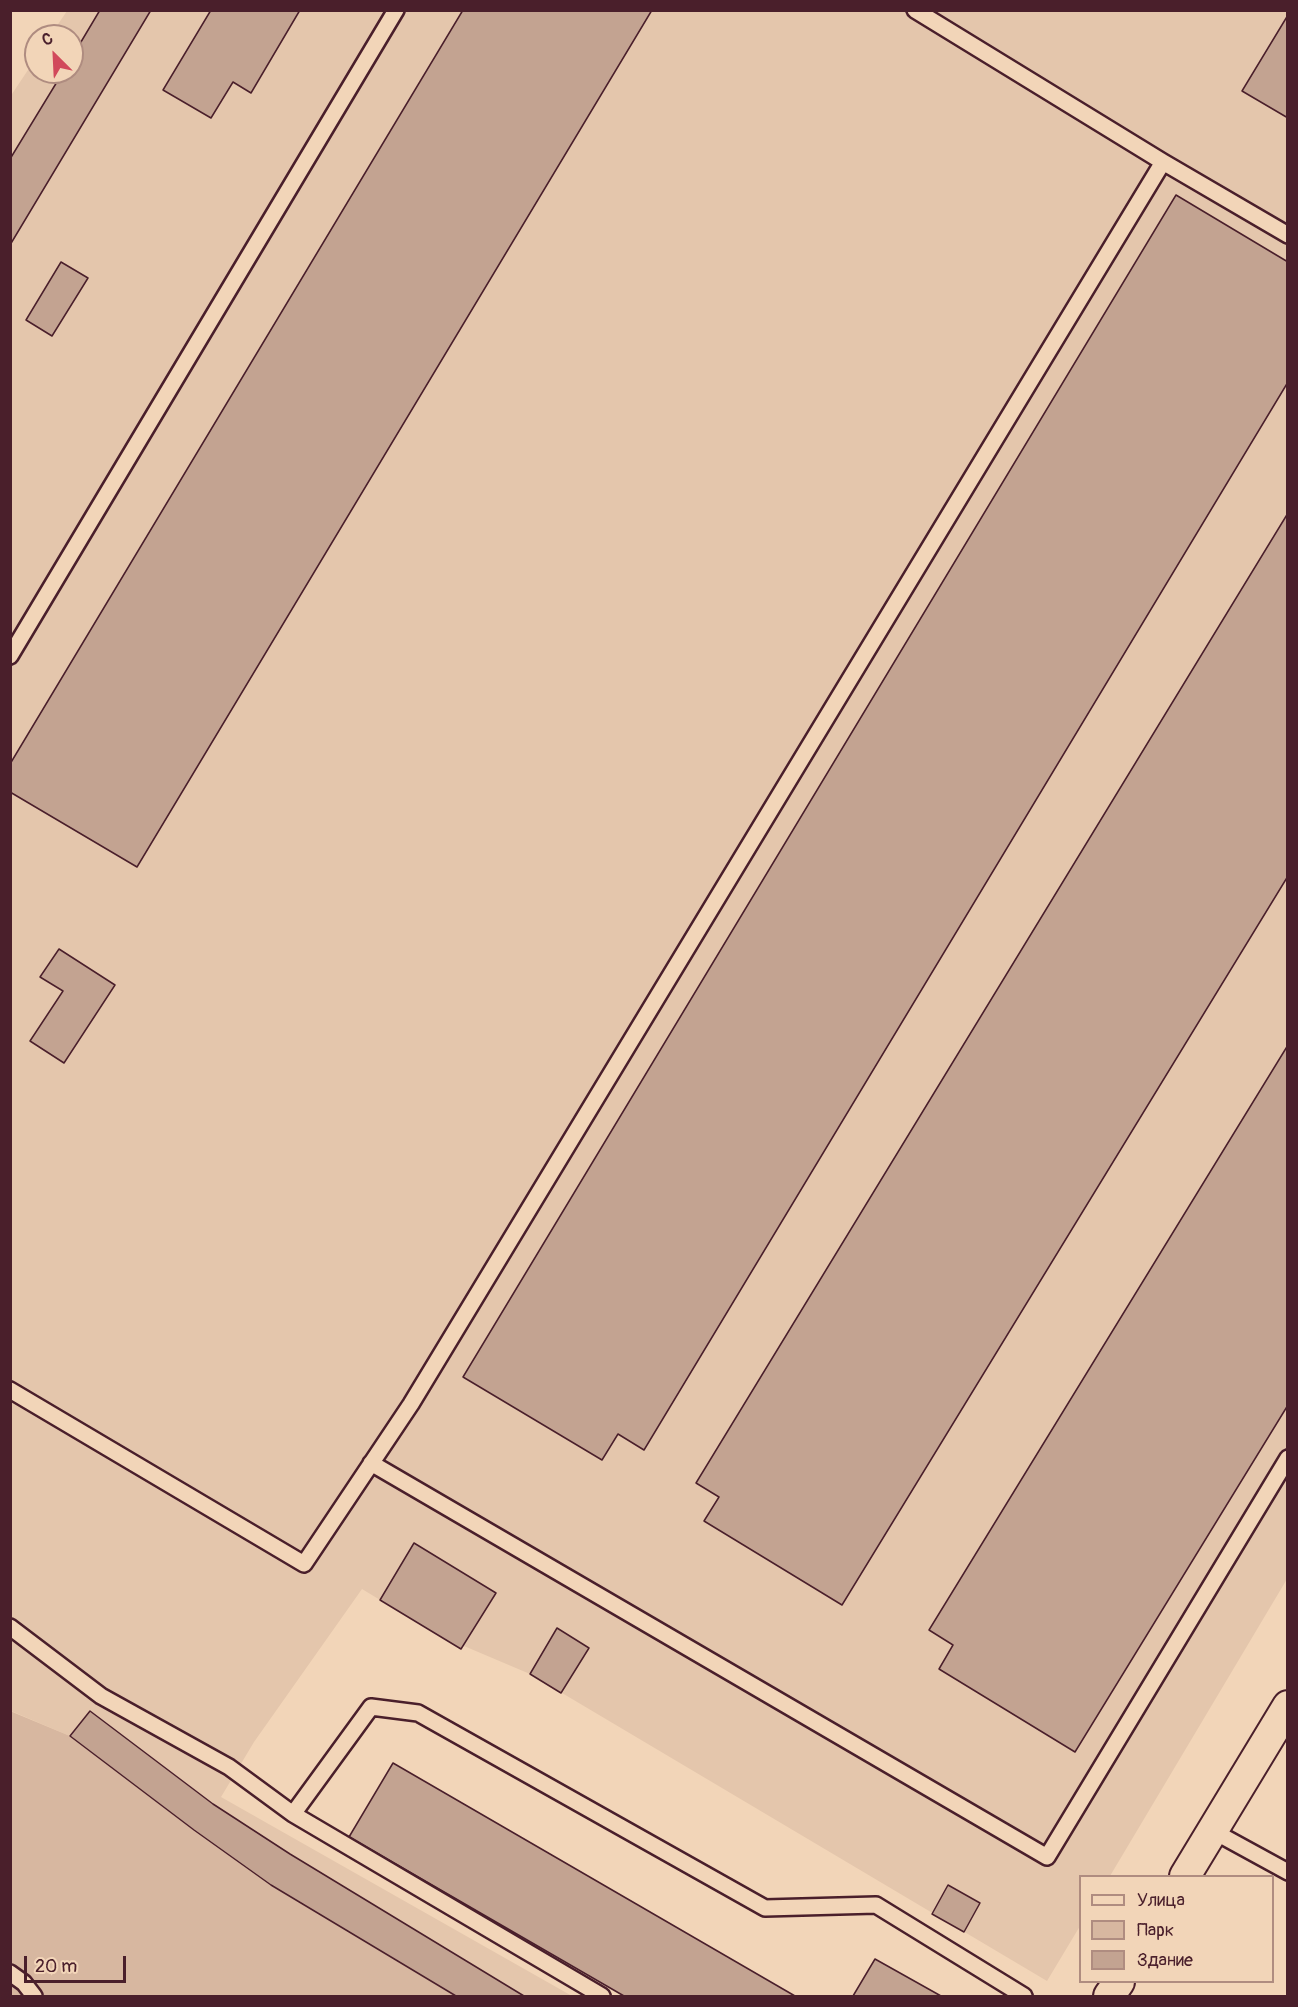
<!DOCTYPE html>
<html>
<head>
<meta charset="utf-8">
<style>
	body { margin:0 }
	#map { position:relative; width:1298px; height:2007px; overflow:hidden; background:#f2d5b8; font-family:Pangolin,sans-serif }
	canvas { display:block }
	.frame { position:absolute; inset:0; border:12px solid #4a1f2b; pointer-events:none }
	.legend { position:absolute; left:1079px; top:1875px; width:195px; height:108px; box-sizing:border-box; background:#f2d5b8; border:2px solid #af8c80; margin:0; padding:8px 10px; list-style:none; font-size:18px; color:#4a1f2b }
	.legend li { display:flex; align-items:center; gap:12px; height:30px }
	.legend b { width:30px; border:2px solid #af8c80 }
	.north { position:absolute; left:24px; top:24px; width:60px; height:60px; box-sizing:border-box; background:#f2d5b8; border:2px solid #af8c80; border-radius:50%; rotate:336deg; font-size:16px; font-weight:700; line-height:24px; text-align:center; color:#4a1f2b }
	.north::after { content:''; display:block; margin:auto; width:21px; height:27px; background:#d1495b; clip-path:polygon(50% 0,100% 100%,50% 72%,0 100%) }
	.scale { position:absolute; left:24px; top:1956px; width:102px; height:27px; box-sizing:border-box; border:3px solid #4a1f2b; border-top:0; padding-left:8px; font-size:18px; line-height:21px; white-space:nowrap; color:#4a1f2b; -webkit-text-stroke:4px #f2d5b8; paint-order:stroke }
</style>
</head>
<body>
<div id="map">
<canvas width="1298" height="2007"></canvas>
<div class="frame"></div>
<ul class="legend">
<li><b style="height:8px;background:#f2d5b8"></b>Улица</li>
<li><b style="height:16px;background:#d7b7a0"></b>Парк</li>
<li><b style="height:16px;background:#c3a391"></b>Здание</li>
</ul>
<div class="north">С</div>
<div class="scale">20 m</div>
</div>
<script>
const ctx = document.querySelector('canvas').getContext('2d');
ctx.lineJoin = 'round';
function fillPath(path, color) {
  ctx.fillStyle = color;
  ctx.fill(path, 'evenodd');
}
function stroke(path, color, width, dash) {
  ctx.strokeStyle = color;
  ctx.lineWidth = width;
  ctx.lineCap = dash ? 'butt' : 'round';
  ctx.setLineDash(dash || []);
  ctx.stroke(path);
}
const built = new Path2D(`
	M67 11H1287V1579L1110 1876H1080V1926L1047 1981 530 1674 464 1646 461 1649 362 1589 254 1742 221 1797 572 1996H456L271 1885 194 1830 70 1736 11 1711 10 97 36 58V72H72V36H50Z`);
const green = new Path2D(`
	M10 1711 70 1736 194 1830 271 1885 456 1996H11Z`);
const building = new Path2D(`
	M100 10H151L10 245V159L63 72H72V57Z
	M211 10H300L251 93 233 82 211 118 163 90Z
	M463 10H652L137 867 10 792V764Z
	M1288 15V118L1242 91Z
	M1176 195 1288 262V382L644 1450 618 1434 602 1460 463 1377Z
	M61 262 88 278 52 336 26 320Z
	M1288 513V876L842 1605 704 1521 719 1497 696 1483Z
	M59 949 115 985 64 1063 30 1041 63 991 40 977Z
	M1288 1045V1405L1075 1752 939 1669 953 1645 929 1630Z
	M414 1543 496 1593 461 1649 380 1600Z
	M557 1628 589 1648 561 1693 530 1674Z
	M90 1711 213 1804 290 1854 524 1996H456L271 1885 194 1830 70 1736Z
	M393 1763 795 1996H624L349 1837Z
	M948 1885 980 1903 964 1932 932 1914Z
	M875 1959 941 1996H853Z`);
const lane = new Path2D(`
	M915 10 1163 162 1288 235
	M10 656 396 10
	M10 1390 304 1564 411 1404 1163 162
	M371 1463 1047 1857 1288 1458
	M10 1627 101 1696 229 1767 293 1814 602 1996
	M293 1814 371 1707 418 1713 765 1908 876 1905 1024 1996
	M1213 1831 1288 1872
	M10 1973 24 1983 34 1996`);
const street = new Path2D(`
	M1185 1876 1288 1706
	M1109 1996 1119 1982`);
fillPath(built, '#e4c6ac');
fillPath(green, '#d7b7a0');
fillPath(building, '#c3a391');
stroke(building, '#4a1f2b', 1.5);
stroke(lane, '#4a1f2b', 20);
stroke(street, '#4a1f2b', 34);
stroke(lane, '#f2d5b8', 15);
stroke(street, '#f2d5b8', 30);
</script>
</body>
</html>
